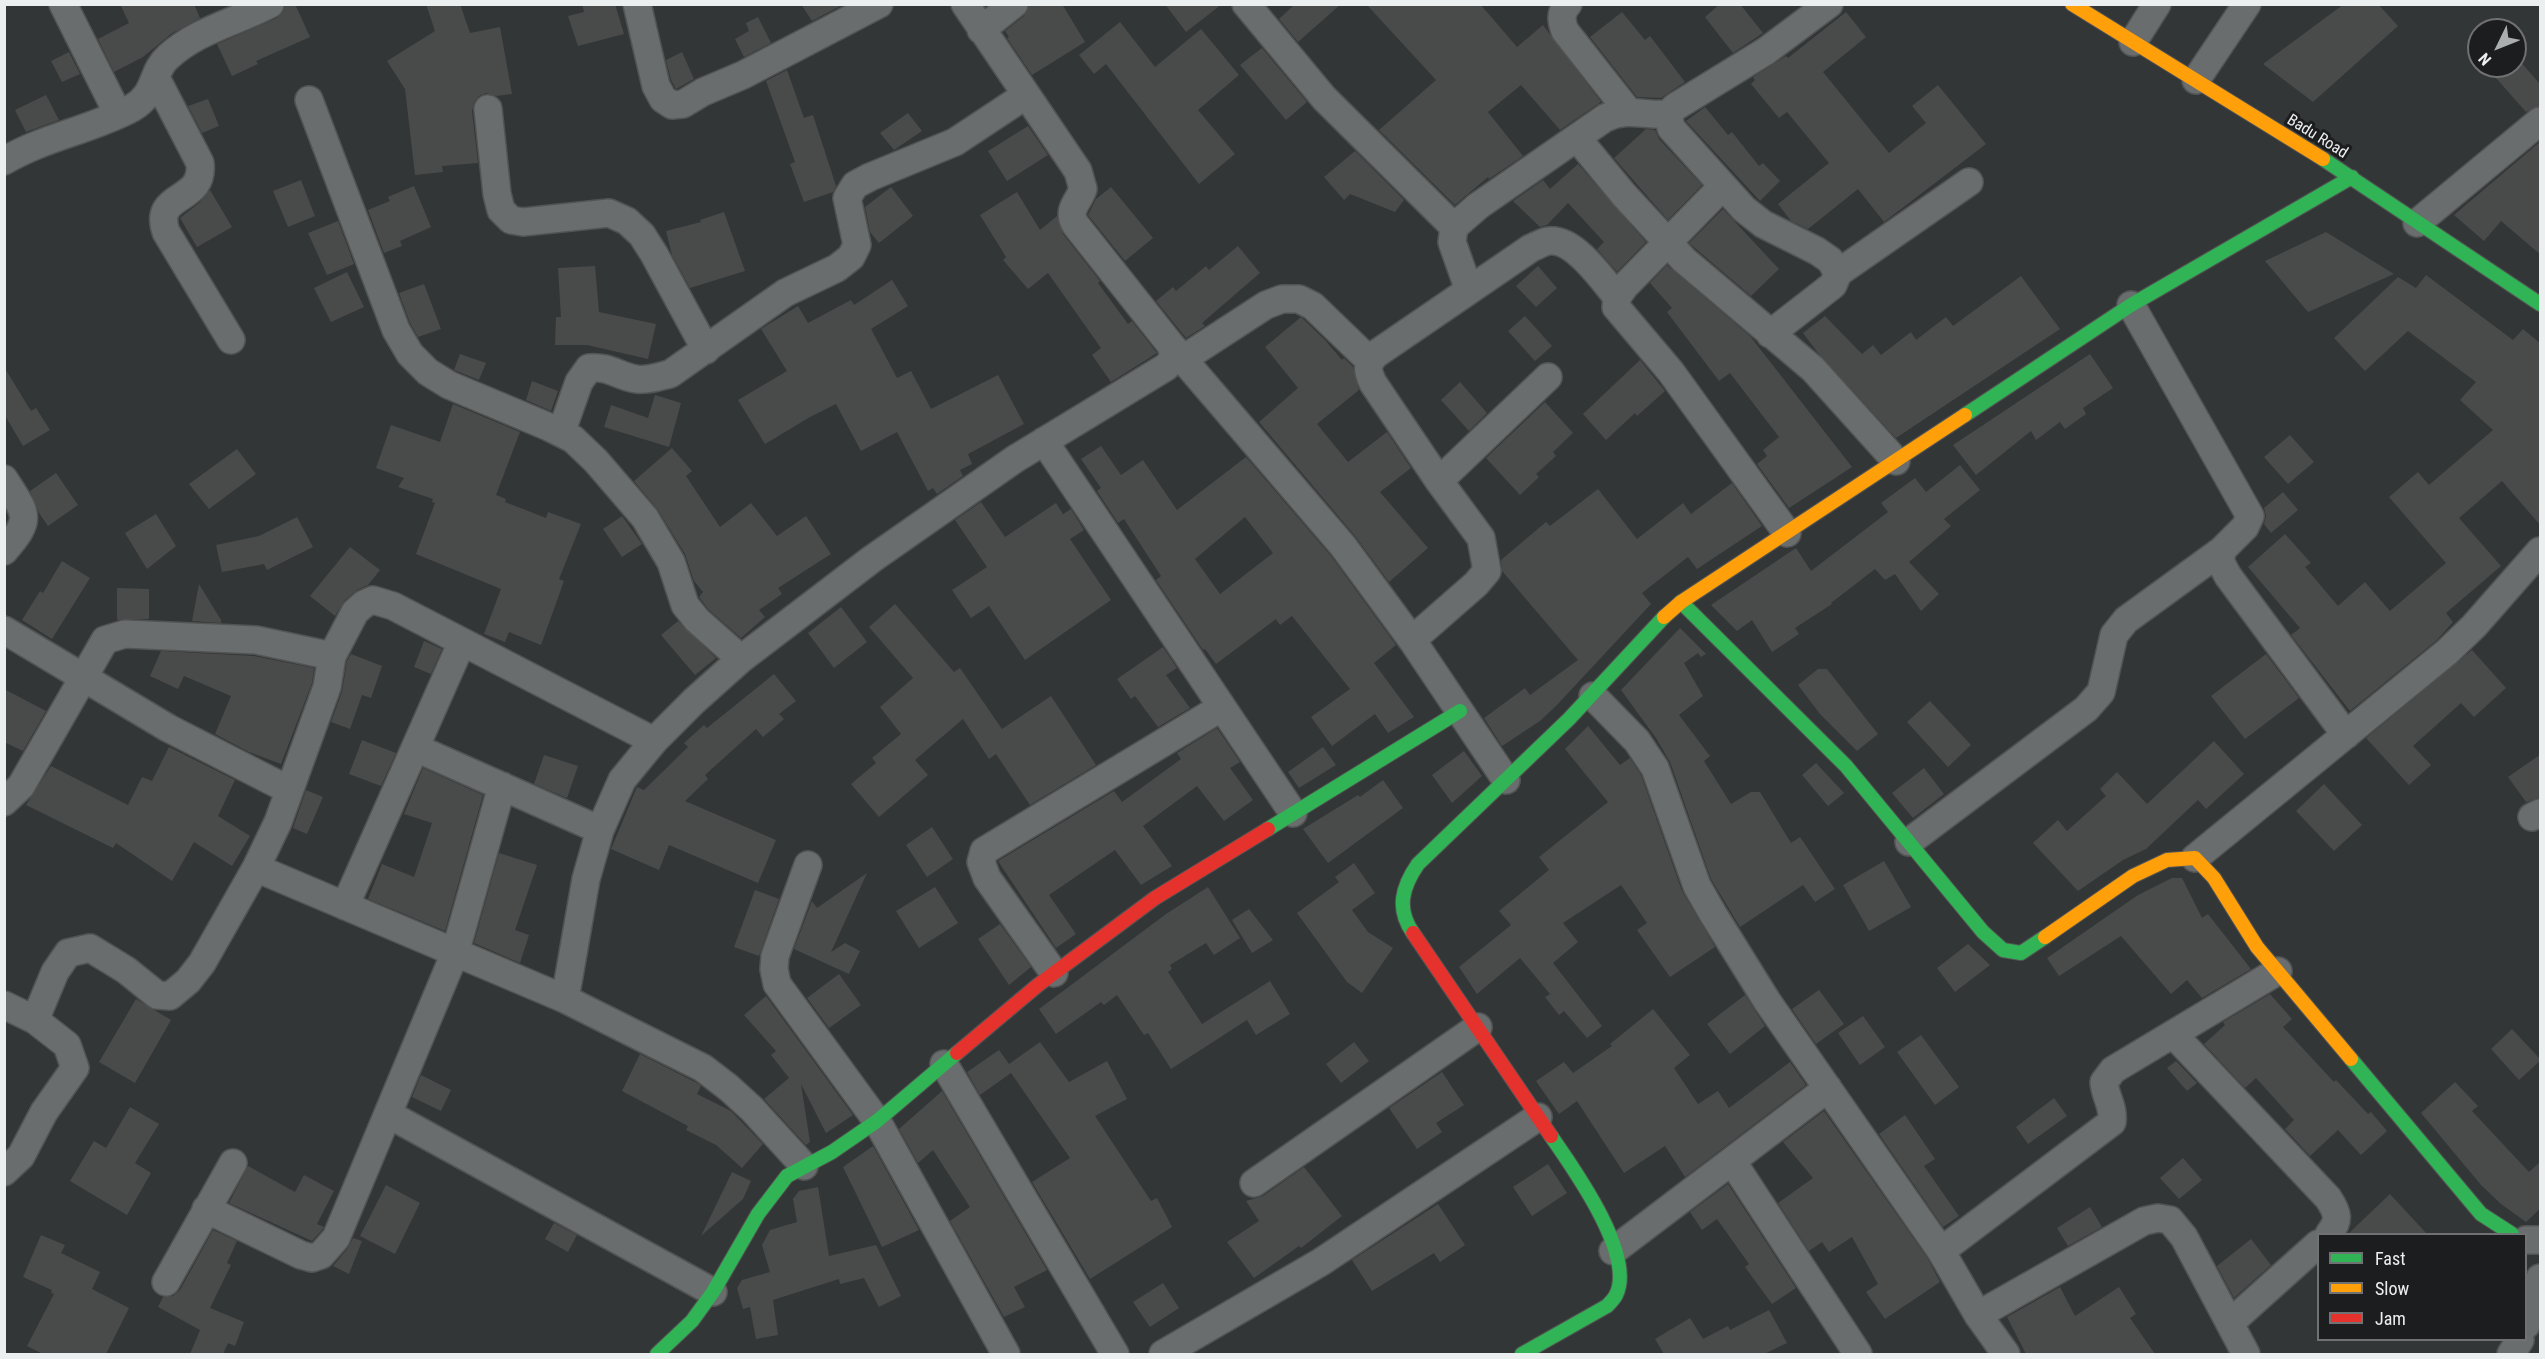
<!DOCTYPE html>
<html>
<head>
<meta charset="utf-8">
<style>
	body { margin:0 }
	#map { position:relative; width:2545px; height:1359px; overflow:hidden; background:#333636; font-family:"Roboto Condensed",sans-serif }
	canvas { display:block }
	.frame { position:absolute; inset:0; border:6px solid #eceff0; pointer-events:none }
	.legend { position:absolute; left:2317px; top:1233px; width:210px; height:108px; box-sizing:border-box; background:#1b1d1e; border:2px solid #6f7172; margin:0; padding:8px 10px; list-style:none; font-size:18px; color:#eceff0 }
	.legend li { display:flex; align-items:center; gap:12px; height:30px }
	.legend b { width:30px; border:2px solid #6f7172 }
	.north { position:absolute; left:2467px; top:18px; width:60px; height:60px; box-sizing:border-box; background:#1b1d1e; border:2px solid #6f7172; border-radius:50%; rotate:227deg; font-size:16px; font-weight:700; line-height:24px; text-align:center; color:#eceff0 }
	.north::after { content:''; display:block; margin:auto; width:21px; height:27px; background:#abaeaf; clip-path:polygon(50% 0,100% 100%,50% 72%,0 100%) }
</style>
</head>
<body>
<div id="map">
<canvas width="2545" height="1359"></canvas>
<div class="frame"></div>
<ul class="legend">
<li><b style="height:8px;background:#30b455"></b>Fast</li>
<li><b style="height:8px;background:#ff9f0a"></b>Slow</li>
<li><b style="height:8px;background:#e5322d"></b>Jam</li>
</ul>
<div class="north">N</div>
</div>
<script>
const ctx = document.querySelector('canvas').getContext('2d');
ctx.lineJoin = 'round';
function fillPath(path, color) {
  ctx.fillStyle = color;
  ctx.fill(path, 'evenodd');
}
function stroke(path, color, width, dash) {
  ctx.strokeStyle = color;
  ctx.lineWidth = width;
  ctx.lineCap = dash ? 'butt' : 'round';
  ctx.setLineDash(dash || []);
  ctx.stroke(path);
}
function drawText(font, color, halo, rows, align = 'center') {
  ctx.font = font + ' "Roboto Condensed",sans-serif';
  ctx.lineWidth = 6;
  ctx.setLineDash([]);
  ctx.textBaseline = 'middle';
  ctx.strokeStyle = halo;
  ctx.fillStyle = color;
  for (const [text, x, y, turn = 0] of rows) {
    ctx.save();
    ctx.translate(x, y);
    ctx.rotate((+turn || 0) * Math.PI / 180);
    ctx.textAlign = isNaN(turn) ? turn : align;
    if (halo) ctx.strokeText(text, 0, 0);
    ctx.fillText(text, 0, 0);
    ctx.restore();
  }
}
const building = new Path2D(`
	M120 4H194L200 18 171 34 143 57 114 72 98 39 129 23Z
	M286 4H295L310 37 256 61 258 64 232 76 217 44 277 18 283 12Z
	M426 4H460L470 33 500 27 512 94 496 96 486 93 479 96 474 102 472 111 478 163 442 166 443 172 415 175 405 89 387 61 435 31Z
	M582 4H615L624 34 578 46 568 16 584 12Z
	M801 4H844L812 21Z
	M1029 4H1062L1085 42 1032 75 1007 38 1009 37 1005 31 1024 16Z
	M1165 4H1222L1186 32Z
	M1295 4H1341L1298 42 1279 19Z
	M1366 4H1480L1517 47 1543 25 1601 102 1560 130 1521 85 1488 112 1523 156 1489 179 1488 177 1455 205 1379 130 1436 80Z
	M1720 4H1740L1763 33 1733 53 1705 17Z
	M2344 4H2378L2398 26 2313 102 2263 64Z
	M1622 12 1645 40 1650 36 1685 82 1661 98 1637 97 1590 37Z
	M1846 12 1866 37 1823 72 1889 153 1926 123 1912 106 1938 85 1986 144 1884 222 1858 189 1808 229 1791 221 1778 204 1829 163 1787 112 1779 118 1751 84 1755 80 1753 77 1786 56 1788 58Z
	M758 17 771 43 744 57 735 39 749 31 746 23Z
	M1120 22 1155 67 1201 29 1239 75 1198 110 1235 154 1199 184 1106 64 1094 74 1079 55Z
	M1262 48 1307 102 1286 120 1240 65Z
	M69 52 80 74 62 82 51 61Z
	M682 52 694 79 676 89 671 80 666 60Z
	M2518 59 2541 85V106L2526 112 2496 78 2510 66H2515Z
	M787 70 804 118 813 115 836 186 833 192 804 202 790 164 795 162 766 81Z
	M46 95 59 120 26 132 15 110Z
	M208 99 219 126 202 133 188 106Z
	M1705 107 1728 135 1732 132 1759 166 1763 163 1780 181 1760 201 1686 121Z
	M908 113 922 131 894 150 880 133Z
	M1028 126 1048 155 1007 181 988 151Z
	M1646 129 1655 130 1659 139 1702 185 1668 220 1614 158Z
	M2541 141V255L2501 221 2484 241 2454 215Z
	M1355 151 1404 200 1395 212 1350 194 1344 200 1324 177Z
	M1578 164 1646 242 1617 272 1597 249 1604 242 1568 203 1547 225 1540 227 1513 201 1543 180 1550 189Z
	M301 180 315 216 288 227 273 191Z
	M414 186 431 227 400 241 402 246 384 253 368 210 390 201 388 197Z
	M891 187 913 216 879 243 870 232 865 207Z
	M1111 187 1153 238 1125 261 1088 215 1096 199Z
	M210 190 232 227 197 247 180 218 199 203Z
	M1017 192 1040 230 1057 216 1063 234 1100 281 1098 283 1128 324 1132 321 1157 353 1111 382 1092 355 1101 348 1048 273 1028 289 1003 260 1006 257 980 215Z
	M1723 209 1779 269 1751 296 1689 243Z
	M724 212 745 271 690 288 672 255 666 231 701 222 700 220Z
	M338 221 354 264 327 275 308 233Z
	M2326 232 2394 274 2308 312 2265 261Z
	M1238 246 1260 273 1202 323 1205 326 1186 338 1156 301 1173 287 1176 291 1206 266 1209 270Z
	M1667 265 1750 336 1852 467 1789 508 1757 464 1767 456 1763 450 1779 437 1730 373 1719 381 1667 312 1672 308 1650 283Z
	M595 266 599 312 656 324 648 359 587 345H555L556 317H561L558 268Z
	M1538 266 1557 288 1536 307 1516 286Z
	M347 272 364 307 331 322 314 288Z
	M2426 275 2513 340 2523 329 2541 344V526L2502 481 2459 518 2501 566 2446 613 2453 622 2437 640 2350 711 2291 635 2300 628 2248 567 2285 534 2311 563 2305 567 2338 606 2365 582 2390 611 2446 563 2389 497 2418 472 2429 485 2493 430 2460 400 2476 382 2408 331 2365 371 2334 338 2398 277 2416 288Z
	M2021 276 2060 329 1896 438 1818 353 1803 333 1825 316 1862 354 1873 345 1881 355 1911 332 1916 340 1946 317 1953 326Z
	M892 280 908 306 871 329 897 378 911 371 931 409 998 375 1024 424 968 454 972 464 960 470 963 476 937 494 933 488 928 491 897 432 861 451 836 404 810 417 765 444 738 400 787 371 761 329 798 306 808 323 851 300 854 305Z
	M424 284 441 329 418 337 410 323 399 293Z
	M1525 316 1552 346 1535 361 1508 331Z
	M1301 317 1325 340 1342 360 1344 358 1353 367 1359 390 1317 424 1348 462 1387 432 1411 468 1380 492 1428 548 1389 582 1355 536 1259 422 1298 388 1265 347Z
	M460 354 486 363 479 380 454 370Z
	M2090 354 2113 388 2083 408 2086 414 2065 429 2060 422 2036 440 2031 431 1976 475 1953 445Z
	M1640 360 1665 391 1637 416 1635 413 1606 440 1583 414Z
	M4 367 31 411 36 408 50 430 23 446 4 414Z
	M532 381 558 391 551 411 526 400Z
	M1460 382 1487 413 1469 431 1441 400Z
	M655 395 681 403 669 447 604 427 611 405 648 418Z
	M1545 402 1573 433 1553 452 1556 456 1536 474 1539 477 1520 495 1486 458Z
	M453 404 520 432 496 495 506 499 505 502 546 518 548 512 581 524 559 579 564 581 541 645 509 632 505 642 484 634 501 589 416 554 435 503 432 502 433 499 398 487 404 478 376 468 391 425 440 442Z
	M2290 435 2314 462 2288 484 2264 457Z
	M1101 446 1121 475 1143 460 1177 510 1246 457 1331 556 1396 645 1374 663 1414 717 1388 733 1375 714 1332 746 1311 717 1350 689 1292 616 1280 625 1276 619 1216 664 1205 649 1203 650 1156 580 1161 576 1124 519 1118 523 1097 491 1101 488 1081 459ZM1245 517 1273 553 1220 594 1195 559Z
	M672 448 692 471 686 476 720 527 751 503 777 536 806 516 831 554 778 588 782 594 759 610 765 617 741 638 708 609 699 597 703 592 694 581 685 554 658 510 634 481Z
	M237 449 256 474 209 509 189 484Z
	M1960 465 1980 490 1944 519 1951 526 1909 562 1939 594 1921 611 1895 574 1885 580 1875 569 1831 603 1832 604 1795 628 1799 634 1772 652 1752 620 1737 631 1711 605 1796 548 1811 571 1888 512 1881 503 1915 478 1926 492Z
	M56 473 78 505 48 526 39 513 30 491Z
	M1732 483 1762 526 1697 569 1688 557 1642 593 1651 604 1556 706 1540 721 1502 746 1484 718 1525 688 1530 695 1578 660 1502 571 1501 560 1546 522 1550 526 1598 489 1637 539 1683 503 1691 514Z
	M2283 492 2298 510 2271 533 2264 524 2266 516 2264 508Z
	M981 502 1005 537 1056 503 1063 514 1071 509 1084 530 1070 539 1111 600 1025 660 989 606 971 618 952 590 987 567 955 520Z
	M156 514 176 546 147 569 125 533Z
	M622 516 642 544 622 557 603 529Z
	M297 517 313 547 267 570 264 564 222 572 216 545 259 536Z
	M350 547 380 570 368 585 357 590 345 600 335 616 310 596Z
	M62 561 90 578 52 639 22 620 40 591 43 593Z
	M199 584 221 620V623L192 621Z
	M117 588 149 589V619L117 620Z
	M895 604 954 672 960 668 1002 729 1051 696 1096 765 1030 805 996 754 989 759 963 719 915 760 928 775 879 817 851 784 876 763 872 758 901 734 880 707 913 678 869 627Z
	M841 607 867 642 834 668 808 633Z
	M678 621 716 658 695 675 661 635Z
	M1680 628 1706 654 1701 657 1698 653 1684 663 1703 696 1679 715 1710 756 1704 761 1731 804 1751 792H1760L1791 843 1800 837 1835 889 1815 902 1803 885 1740 927 1711 879 1670 762 1656 738 1621 690Z
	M424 641 442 649 431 674 414 667Z
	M1163 647 1177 668 1166 675 1190 708 1158 727 1135 696 1131 699 1117 679Z
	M2472 650 2506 688 2474 717 2461 703 2413 746 2431 765 2409 785 2366 738Z
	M161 651 254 656 314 668 312 683 281 764 249 752 215 734 231 696 184 676 178 689 150 676Z
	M351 654 382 666 371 698 362 695 350 729 331 722 342 692 347 661Z
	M2266 654 2299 698 2245 739 2211 696Z
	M1818 669H1827L1878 734 1857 751 1820 714 1798 685Z
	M774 674 796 701 779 714 784 719 763 737 756 729 705 775 708 779 685 801 776 840 758 883 669 845 659 870 611 849 637 787 644 790 688 747 684 743 704 725 707 728Z
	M4 689 46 711 23 751 4 742Z
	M1930 701 1971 745 1948 767 1907 722Z
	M1588 726 1620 765 1630 758 1641 775 1682 891 1715 947 1670 977 1637 930 1647 923 1621 885 1563 923 1578 942 1553 963 1602 1026 1587 1038 1564 1011 1559 1015 1545 997 1550 994 1520 958 1477 994 1459 967 1511 925 1499 911 1549 870 1539 857 1608 802 1565 749Z
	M1217 728 1240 762 1230 768 1253 800 1224 821 1197 786 1143 826 1172 866 1141 885 1115 850 1049 895 1076 934 1056 948 998 861 1114 791 1122 802 1181 759 1177 753Z
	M362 740 396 753 381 786 349 774Z
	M2214 741 2244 774 2206 809 2198 800 2146 849 2123 860 2078 891 2033 843 2058 820 2067 831 2106 796 2100 789 2117 772 2147 804Z
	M169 747 235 780 218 816 250 836 232 866 194 842 172 881 116 843 113 848 26 805 51 766 128 805 142 777 152 781Z
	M1323 747 1336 765 1299 788 1288 772Z
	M1464 751 1482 776 1452 803 1432 775Z
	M2541 754V797L2526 802 2508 777Z
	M544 755 578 766 567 798 534 784Z
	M1816 763 1844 793 1828 806 1802 775Z
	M423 768 483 795 445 931 368 899 382 864 414 877 432 823 404 814Z
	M1924 768 1944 794 1913 818 1892 793Z
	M1383 780 1403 808 1328 863 1303 829 1358 795 1360 797Z
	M2324 784 2362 825 2334 851 2296 811Z
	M306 790 323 797 307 834 293 828Z
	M932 827 953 859 927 877 906 845Z
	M499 853 537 865 515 930 529 935 520 963 474 943Z
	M1884 861 1911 907 1869 931 1843 885Z
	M1354 863 1375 893 1352 910 1368 932 1393 948 1362 993 1347 982 1297 913 1339 882 1335 877Z
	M867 873 831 952 845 943 860 951 849 974 794 949 812 901 817 908Z
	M2172 878H2182L2202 918 2208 914 2251 969 2202 998 2187 980 2171 994 2121 936 2059 976 2047 958 2138 895Z
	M935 887 958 923 919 948 896 911Z
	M1208 887 1240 938 1214 955 1206 943 1170 965 1172 969 1168 972 1202 1024 1270 981 1290 1014 1256 1035 1247 1020 1171 1069 1148 1033 1144 1035 1117 995 1104 1005 1101 1002 1056 1034 1039 1009 1166 914Z
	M755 890 779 899 759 956 734 947Z
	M1249 909 1273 940 1252 953 1232 920Z
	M1000 924 1031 967 1009 985 978 939Z
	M1968 944 1990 965 1955 992 1937 968Z
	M839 974 861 1005 829 1028 807 998Z
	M1819 990 1844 1024 1816 1044 1792 1009Z
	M2270 994 2292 1019 2283 1027 2334 1082 2336 1080 2368 1114 2371 1112 2387 1131 2361 1155 2338 1130 2310 1156 2285 1129 2294 1120 2256 1078 2245 1088 2204 1044 2225 1025 2223 1022Z
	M1745 995 1765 1026 1730 1054 1707 1024Z
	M766 996 853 1115 826 1133 801 1084 810 1142 806 1145 764 1099 789 1078 771 1055 776 1051 744 1015Z
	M136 999 171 1020 135 1083 99 1062Z
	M1653 1009 1690 1055 1674 1068 1698 1104 1718 1091 1729 1108 1790 1062 1806 1085 1685 1177 1665 1146 1624 1173 1577 1101 1559 1114 1536 1081 1564 1062 1573 1073 1612 1046 1610 1044Z
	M1863 1016 1885 1047 1860 1065 1838 1033Z
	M2512 1029 2541 1060 2519 1080 2491 1049Z
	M1921 1035 1959 1087 1935 1105 1897 1052Z
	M1040 1042 1069 1082 1107 1061 1127 1099 1095 1116 1151 1201 1157 1198 1172 1227 1090 1279 1032 1182 1070 1158 1011 1073 980 1095 967 1072 999 1050 1009 1064Z
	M1354 1042 1369 1061 1341 1083 1326 1064Z
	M640 1054 697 1083 701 1086 697 1094 731 1111 763 1144 742 1168 716 1145 686 1130 688 1126 622 1091Z
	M2176 1061 2197 1083 2187 1091 2167 1068Z
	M1442 1072 1464 1105 1436 1123 1442 1132 1417 1149 1389 1108Z
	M421 1075 451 1090 441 1111 412 1097Z
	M2455 1082 2478 1106 2472 1111 2529 1172 2541 1161V1208L2526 1222 2501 1204 2481 1185 2421 1113Z
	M942 1091 1047 1270 1014 1287 1025 1307 1004 1317 950 1221 970 1207 933 1150 918 1163 899 1129Z
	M2054 1098 2067 1116 2028 1144 2016 1127Z
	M130 1107 159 1124 135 1163 151 1173 127 1215 70 1181 94 1141 106 1148Z
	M1824 1111 1928 1259 1940 1282 1885 1319 1866 1292 1878 1284 1852 1237 1829 1252 1822 1242 1809 1251 1778 1203 1813 1178 1783 1142Z
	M1905 1115 1935 1159 1924 1166 1959 1216 1943 1227 1879 1134Z
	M873 1146 919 1230 882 1247 843 1167Z
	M2183 1158 2202 1180 2179 1199 2160 1178Z
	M1548 1164 1567 1193 1532 1216 1513 1187Z
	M248 1166 295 1192 304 1175 334 1191 317 1224 324 1227 322 1230 312 1241 229 1203Z
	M1304 1167 1342 1216 1301 1248 1299 1246 1254 1278 1227 1242 1259 1221 1246 1201 1263 1196Z
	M732 1172 751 1181 743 1199 701 1236Z
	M1728 1184 1796 1288 1772 1304 1745 1267 1749 1264 1717 1219 1702 1230 1690 1212Z
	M386 1185 420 1203 395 1254 360 1236Z
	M818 1187 829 1256 876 1245 901 1296 879 1307 864 1278 840 1284 839 1279 773 1300 778 1335 756 1339 750 1307 743 1309 737 1288 742 1280 770 1272 762 1245 770 1230 797 1222 793 1199 799 1191Z
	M2390 1194 2427 1234H2347H2348Z
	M1438 1204 1465 1245 1440 1262 1434 1253 1372 1291 1352 1260Z
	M2090 1207 2102 1227 2068 1246 2057 1228Z
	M554 1223 577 1235 568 1252 545 1239Z
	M213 1230 237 1241 227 1263 231 1265 210 1308 244 1322 235 1346 228 1343 223 1354H190L200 1330 158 1307 163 1297 173 1296 180 1290Z
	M41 1235 65 1245 61 1253 100 1272 92 1289 129 1308 106 1354H43L27 1346 54 1294 51 1293 52 1290 23 1277Z
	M353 1238 362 1241 349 1274 333 1266 348 1248Z
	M2251 1239 2271 1265 2234 1298 2217 1266Z
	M1163 1283 1179 1308 1150 1327 1133 1302Z
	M2060 1287 2075 1316 2119 1287 2136 1314 2130 1318 2155 1354H2026L2007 1317Z
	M1769 1310 1787 1343 1764 1354H1664L1655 1339 1690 1318 1703 1339 1728 1326 1730 1330Z`);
const street = new Path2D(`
	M63 4 118 114
	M637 4 656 86 663 99 672 105 683 104 703 92 743 75 879 4
	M965 4 1078 171 1083 189C1078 203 1067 209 1075 224L1170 344 1343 546 1412 640 1506 780
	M1246 4 1324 98 1454 227
	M1568 4C1560 13 1561 21 1565 31L1628 111
	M981 30 1014 4
	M2133 42 2157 4
	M156 78 200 163C205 204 152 191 166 232L231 340
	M2196 80 2247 4
	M309 100 396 330 410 354 428 372 449 385 549 427 573 439 596 461 645 518 671 562 685 605 697 620 741 659
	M488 109 497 194 501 210 511 220 523 222 609 213 627 221 642 235 654 254 706 350
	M1668 114 1671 128 1744 209 1763 224 1817 251 1830 260 1838 273 1833 285 1770 334
	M1577 138 1624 195 1684 260 1813 369 1896 461
	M4 161C44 137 91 130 132 108 157 94 151 72 168 57 197 30 236 22 270 4
	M1723 186 1625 286 1617 297 1616 307 1671 372 1787 533
	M2417 223 2540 121
	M1838 273 1969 182
	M1469 290 1452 242 1454 227 1478 206 1605 118C1629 107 1644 116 1668 114L1675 107 1766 51 1829 4
	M2131 305 2250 516 2245 527 2221 551V563L2228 576 2346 735
	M1183 359 1266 305 1282 299H1299L1313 306 1370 361
	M561 433 579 382 589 368C609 366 618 376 636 379 648 381 660 376 670 374L785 293 837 268 851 257 857 245 847 198 855 185 870 177 955 142 1026 95
	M1044 441 1293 813
	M4 479C27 515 33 518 4 551
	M1439 481 1548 377
	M4 630 168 728 289 790
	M1412 640 1476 584 1487 571 1481 538 1439 481 1373 383C1367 370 1366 365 1376 354L1531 248C1537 246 1544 241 1549 241 1574 238 1602 279 1617 297
	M1593 696 1637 741 1655 768 1697 886 1713 914 1767 1001 1941 1251 1978 1315 2006 1354
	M416 748 600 830
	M4 802 21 786 105 640 125 634 256 640 332 656
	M2532 817 2540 813
	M1909 842 2086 709 2101 692 2114 635 2126 620 2221 551
	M2195 858 2447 652 2474 626 2540 551
	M808 865 775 956 774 969 777 984 877 1121 1006 1354
	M256 868 565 999 703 1068 729 1088 752 1109 804 1166
	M345 906 462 642
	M1054 973 987 878 981 862 984 851 1222 707
	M565 999 586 879 600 830 622 780 654 741 694 701 741 659 872 559 1015 459 1166 367 1175 357 1170 344
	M4 1005 35 1020 55 972 68 953 90 948 126 970 157 995 170 996 188 981 202 963 256 868 278 822 327 687 332 656 355 612 364 604 373 600 393 606 654 741
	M2173 1034 2328 1198C2338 1213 2340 1220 2329 1234
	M944 1064 1115 1354
	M388 1114 713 1292
	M1732 1161 1858 1354
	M4 1172 21 1156 44 1112 75 1068 67 1045 35 1020
	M1254 1183 1478 1027
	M206 1209 301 1255 312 1258 321 1255 336 1238 455 953 502 786
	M2526 1240H2540
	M1613 1251 1828 1088
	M1941 1251 2112 1122C2114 1106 2105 1097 2104 1082L2113 1070 2278 971
	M166 1282 233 1163
	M1978 1315 2144 1221 2158 1218 2170 1220 2184 1237 2246 1354
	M2230 1323 2318 1244
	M2526 1325 2540 1278
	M1163 1354 1321 1262 1538 1117
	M2511 1354 2520 1340`);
const fast = new Path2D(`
	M2323 159 2540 304
	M1965 415 2131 305 2352 177
	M1681 602 1846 766 1983 932 2003 950 2021 953 2045 937
	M1268 829 1460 711
	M1413 933C1396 909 1402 887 1418 864L1569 719 1664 617
	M2351 1059 2481 1214 2512 1234
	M657 1354 692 1321 713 1292 758 1214 787 1176 832 1152 877 1121 957 1053
	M1522 1354 1607 1306C1610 1303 1614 1299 1616 1295 1636 1255 1573 1168 1551 1136`);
const slow = new Path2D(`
	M2072 4 2323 159
	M1664 617 1681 602 1965 415
	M2045 937 2133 876 2167 860 2195 858 2214 878 2257 947 2351 1059`);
const jam = new Path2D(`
	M1413 933 1551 1136
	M957 1053 1038 985 1155 898 1268 829`);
const streetNames = [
	["Badu Road",2317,137,32]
];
fillPath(building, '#494b4b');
stroke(street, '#525454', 30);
stroke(fast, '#525454', 16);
stroke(slow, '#525454', 16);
stroke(jam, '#525454', 16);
stroke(street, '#6a6d6d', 27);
stroke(fast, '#30b455', 14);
stroke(slow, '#ff9f0a', 14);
stroke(jam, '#e5322d', 14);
drawText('16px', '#eceff0', '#1b1d1e', streetNames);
</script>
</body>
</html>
